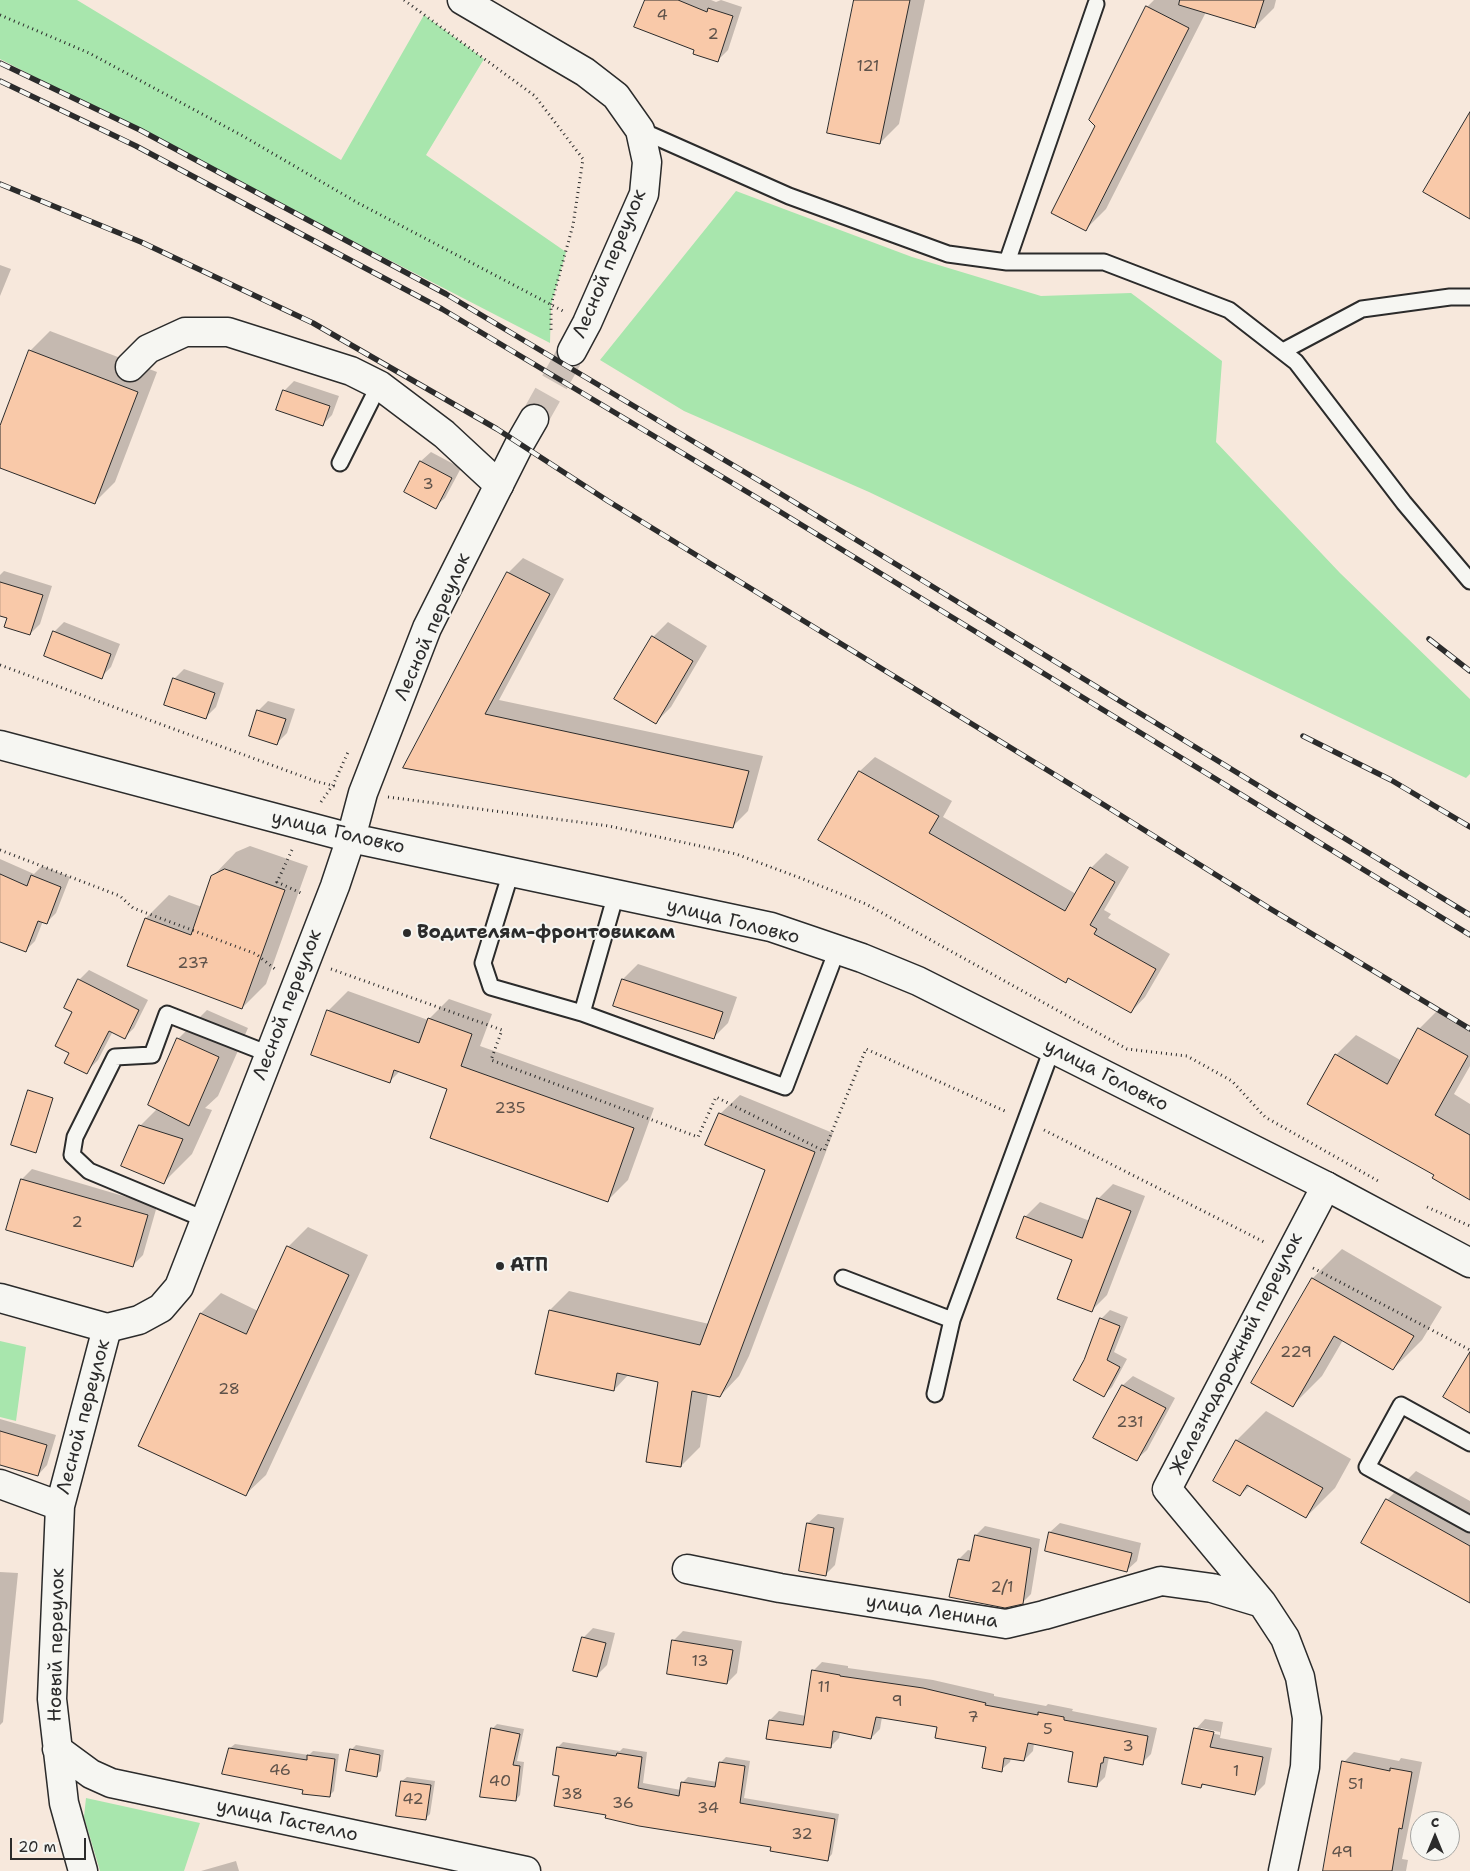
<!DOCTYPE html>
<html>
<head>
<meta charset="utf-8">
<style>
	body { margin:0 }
	#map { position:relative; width:1470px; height:1871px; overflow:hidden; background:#f7e8dc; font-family:"Shantell Sans",sans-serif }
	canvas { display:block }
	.north { position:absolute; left:1410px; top:1811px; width:50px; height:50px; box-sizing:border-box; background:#f6f6f2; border:1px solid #a5a5a2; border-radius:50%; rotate:0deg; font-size:14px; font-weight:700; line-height:20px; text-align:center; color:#2b2b2b }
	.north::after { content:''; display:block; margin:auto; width:18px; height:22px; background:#2b2b2b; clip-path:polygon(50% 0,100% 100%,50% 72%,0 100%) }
	.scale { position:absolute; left:10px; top:1838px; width:76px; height:22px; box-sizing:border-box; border:2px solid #2b2b2b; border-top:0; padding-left:6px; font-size:15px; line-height:18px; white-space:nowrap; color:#2b2b2b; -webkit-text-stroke:4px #f6f6f2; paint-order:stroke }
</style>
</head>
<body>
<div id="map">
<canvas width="1470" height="1871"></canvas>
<div class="north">С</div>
<div class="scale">20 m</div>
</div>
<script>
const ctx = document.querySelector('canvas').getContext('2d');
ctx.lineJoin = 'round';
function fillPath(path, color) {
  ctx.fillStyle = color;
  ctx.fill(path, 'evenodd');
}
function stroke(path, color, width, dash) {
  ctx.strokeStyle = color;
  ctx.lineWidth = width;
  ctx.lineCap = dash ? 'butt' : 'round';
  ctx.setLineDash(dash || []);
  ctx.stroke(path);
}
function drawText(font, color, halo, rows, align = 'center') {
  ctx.font = font + ' "Shantell Sans",sans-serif';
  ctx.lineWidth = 4;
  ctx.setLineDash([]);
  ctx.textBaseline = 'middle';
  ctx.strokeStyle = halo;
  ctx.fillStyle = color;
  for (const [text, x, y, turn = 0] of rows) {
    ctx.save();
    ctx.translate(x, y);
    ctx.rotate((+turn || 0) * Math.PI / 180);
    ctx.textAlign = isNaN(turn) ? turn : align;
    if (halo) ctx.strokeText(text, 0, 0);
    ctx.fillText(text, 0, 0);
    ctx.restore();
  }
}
const green = new Path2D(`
	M0 0H77L341 160 424 15 484 59 426 155 566 252 551 305 550 343 0 59Z
	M736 191 912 257 1041 296 1131 293 1222 361 1216 442 1340 573 1470 699V774L1466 778 869 492 684 411 600 360Z
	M0 1341 26 1347 16 1421 0 1417Z
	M86 1798 200 1823 184 1871H100L84 1817Z`);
const shadow = new Path2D(`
	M646 0H711L716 2 721 0 742 7 728 50 718 60 695 50Z
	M856 0H925L899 124 880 143Z
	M1154 0H1276L1274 8 1255 27 1206 12 1106 209 1086 229 1097 126 1147 7Z
	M0 265 11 269 0 296Z
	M50 331 157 372 115 482 95 502 0 466V430L30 351Z
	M294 381 339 396 332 415 322 425 284 391Z
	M431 452 461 468 445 498 435 507 405 492 421 461Z
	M523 558 564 579 499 700 763 756 748 811 733 826 405 767 508 573Z
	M4 571 52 586 40 624 30 634 9 618 0 615V575Z
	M64 622 120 644 111 667 101 677 54 632Z
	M668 622 707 646 671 707 656 722 653 637Z
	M184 669 224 683 216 707 206 717 174 679Z
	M268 701 295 709 287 733 277 743 258 711Z
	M875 757 952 801 943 817 1076 894 1091 868 1106 853 1129 867 1104 910 1111 914 1108 918 1170 954 1145 997 1131 1012 1070 977 1065 981 860 771Z
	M250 846 308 866 266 984 242 1008 146 918 169 895 202 907 212 877 236 852Z
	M0 859 34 874 42 866 70 877 56 913 46 923 43 921 35 941 25 951 0 929Z
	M638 964 737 997 728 1023 713 1038 615 1006 623 979Z
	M89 970 148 1000 134 1028 125 1037 113 1031 98 1060 88 1070 71 1052 74 1012 79 980Z
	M348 991 428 1020 449 999 492 1014 480 1046 654 1108 628 1180 608 1200 449 1088 400 1071 389 1082 328 1011Z
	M1439 1009 1470 1026V1066L1454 1094 1470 1104V1198L1436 1174 1336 1055 1356 1035 1402 1061 1419 1029Z
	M207 1010 248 1028 218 1096 205 1108 212 1110 192 1154 163 1183 140 1126 157 1109 178 1039Z
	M740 1095 833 1133 749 1356 739 1376 720 1396 708 1393 700 1447 681 1466 660 1382 629 1374 614 1390 550 1310 569 1291 709 1324 767 1170 720 1114Z
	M32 1169 157 1206 143 1255 133 1265 22 1179Z
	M1113 1184 1145 1196 1107 1295 1092 1310 1074 1259 1025 1217 1040 1202 1090 1221 1098 1199Z
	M308 1227 368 1255 266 1475 246 1494 201 1313 221 1293 258 1311 288 1247Z
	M1342 1249 1442 1307 1422 1340 1393 1369 1343 1340 1322 1376 1293 1405 1253 1382 1313 1278Z
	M1110 1310 1128 1317 1114 1352 1127 1359 1112 1387 1104 1395 1085 1360 1101 1319Z
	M1133 1376 1175 1398 1147 1450 1137 1459 1095 1437 1123 1385Z
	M1266 1411 1351 1459 1335 1488 1306 1517 1250 1486 1240 1495 1214 1481 1237 1440Z
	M0 1419 56 1435 47 1465 38 1475 0 1464Z
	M1416 1471 1470 1501V1598L1387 1500Z
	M818 1514 844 1518 835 1565 825 1575 808 1523Z
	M1060 1523 1141 1543 1137 1561 1127 1570 1050 1532Z
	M985 1526 1040 1539 1031 1594 1022 1603 959 1559 968 1550 972 1551 976 1535Z
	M0 1572 18 1573 3 1722 0 1725Z
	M593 1628 615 1633 607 1665 597 1675 583 1638Z
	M683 1631 742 1641 737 1673 727 1683 673 1641Z
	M822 1662 848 1666V1668L933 1680 994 1694V1696L1046 1706 1048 1704 1073 1709 1072 1711 1157 1728 1151 1754 1142 1763 1109 1757 1105 1777 1096 1786 1074 1751 1034 1743 1033 1751 1024 1760 1011 1758 1010 1762 1001 1770 987 1746 938 1726 882 1717 880 1729 871 1738 840 1732 839 1738 830 1747 770 1720 779 1711 806 1716 813 1671Z
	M1205 1719 1223 1722 1220 1738 1272 1748 1265 1784 1255 1794 1204 1784 1201 1787 1196 1729ZM1201 1728 1220 1732V1735L1201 1731Z
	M497 1724 524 1729 517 1761 524 1762 520 1795 516 1800 492 1729Z
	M563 1742 620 1751 623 1748 647 1752 643 1783 681 1790 683 1782 688 1777 717 1782 720 1763 726 1757 750 1761 744 1798 839 1814 832 1854 827 1860 772 1846 607 1814 560 1775 558 1747Z
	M235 1744 309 1755 313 1751 339 1754 334 1791 329 1796 304 1789 230 1748Z
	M356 1745 384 1750 381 1771 376 1775 351 1750Z
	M1354 1752 1399 1761 1401 1758 1422 1762 1402 1859 1408 1860 1406 1871H1324L1344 1762Z
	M407 1777 435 1781 430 1814 425 1819 402 1781Z
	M236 1861 239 1871H201Z`);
const building = new Path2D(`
	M645 0H678L707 12 708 8 733 16 718 62 693 54 694 50 634 27Z
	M854 0H910L880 144 827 133Z
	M1180 0H1264L1255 28 1179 5Z
	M1146 6 1189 28 1086 231 1051 213 1095 126 1089 120Z
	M1470 112V219L1423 192Z
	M29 350 138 392 95 504 0 468V426Z
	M283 390 330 406 323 426 276 410Z
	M420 461 452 478 436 509 404 492Z
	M507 572 550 594 485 714 749 771 733 828 403 768Z
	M0 582 43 595 30 635 4 627 7 618 0 616Z
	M53 631 111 654 102 679 44 656Z
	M652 636 693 661 656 724 614 699Z
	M173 678 215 693 206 719 164 705Z
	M257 710 286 719 277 745 249 736Z
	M859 771 939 816 929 833 1065 911 1090 867 1115 882 1090 925 1097 929 1094 934 1156 969 1131 1013 1068 978 1066 983 818 840Z
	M225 869 285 890 242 1009 127 966 145 918 191 935 211 876Z
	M0 874 27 886 31 875 61 887 47 924 38 921 26 952 0 942Z
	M78 979 139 1010 125 1039 109 1031 87 1074 64 1063 69 1053 55 1046 72 1012 64 1008Z
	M622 979 723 1012 714 1039 613 1006Z
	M327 1010 419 1043 428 1018 472 1034 461 1066 634 1128 608 1202 430 1138 447 1089 394 1070 390 1083 311 1055Z
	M1418 1028 1468 1056 1435 1115 1470 1135V1200L1432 1178 1434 1175 1307 1104 1335 1054 1387 1084Z
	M177 1038 219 1057 189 1126 148 1105Z
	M28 1090 53 1098 36 1153 11 1145Z
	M719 1113 815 1152 731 1376 720 1397 692 1391 681 1467 646 1462 658 1382 617 1373 614 1391 535 1374 549 1310 700 1345 765 1170 705 1145Z
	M139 1125 183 1139 164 1184 121 1166Z
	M21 1179 148 1215 133 1267 6 1230Z
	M1097 1198 1131 1211 1092 1312 1057 1299 1072 1260 1016 1238 1024 1216 1082 1238Z
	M287 1246 349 1275 246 1496 138 1446 200 1313 246 1334Z
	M1312 1278 1414 1336 1393 1370 1334 1336 1293 1407 1251 1383Z
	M1100 1318 1120 1326 1107 1360 1120 1367 1104 1397 1073 1380 1084 1360Z
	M1470 1352V1413L1443 1397Z
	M1122 1385 1166 1408 1137 1461 1093 1438Z
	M0 1431 47 1445 38 1476 0 1465Z
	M1236 1440 1323 1488 1306 1518 1247 1485 1240 1496 1213 1481Z
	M1386 1499 1470 1546V1603L1361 1543Z
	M807 1523 834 1528 826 1576 799 1571Z
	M1049 1532 1132 1553 1127 1572 1045 1551Z
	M975 1535 1031 1548 1023 1604 1005 1608 949 1597 958 1559 969 1561Z
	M582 1637 606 1643 597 1677 573 1671Z
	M672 1640 733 1650 727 1684 667 1674Z
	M812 1670 840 1675V1676L923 1688 986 1703 985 1705 1038 1715V1712L1064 1717V1720L1148 1736 1143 1765 1104 1757 1103 1763H1101L1097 1787 1068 1782 1073 1752 1028 1743 1024 1761 1004 1758 1002 1772 982 1768 986 1747 935 1738 937 1727 876 1717 871 1739 833 1731 831 1748 766 1739 769 1720 803 1725Z
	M491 1728 520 1734 513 1765 520 1766 516 1801 480 1797Z
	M1194 1728 1214 1732 1210 1747 1263 1757 1255 1795 1202 1784 1201 1788 1182 1784Z
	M557 1747 616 1756 617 1753 642 1757 638 1788 679 1796 681 1782 715 1787 719 1762 745 1766 740 1803 835 1819 828 1861 770 1851 771 1847 639 1826 605 1818 606 1815 554 1806 559 1776 553 1775Z
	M229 1748 307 1760V1755L335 1759 330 1797 302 1794 303 1790 222 1774Z
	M350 1749 380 1755 377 1777 346 1771Z
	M1342 1761 1390 1771V1768L1412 1772 1402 1829 1399 1828 1392 1871H1323Z
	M401 1781 431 1785 426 1820 396 1816Z`);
const secondaryTunnel = new Path2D(`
	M534 419 572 351`);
const path = new Path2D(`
	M404 0 535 96 583 159 573 225 551 305V333
	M0 15 89 53 241 135 358 203 563 311
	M0 665 315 781 338 787
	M388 797 609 826 736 854 803 879 866 904 1127 1049 1187 1056 1232 1081 1265 1117 1380 1182
	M321 802 333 785 349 750
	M0 850 120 896 133 908 256 954 275 969
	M292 850 277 882 303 894
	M331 969 502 1030 491 1060 698 1137 716 1097 824 1151 866 1049 1007 1112
	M1044 1130 1266 1243
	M1427 1207 1470 1226
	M1313 1268 1470 1350`);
const service = new Path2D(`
	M640 130 789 196 948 254 1007 262H1104L1229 310 1296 362 1404 503 1470 581
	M1007 262 1096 4
	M1283 351 1362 309 1450 297H1470
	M340 463 379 385
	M511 872 483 963 491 987 582 1013
	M616 894 582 1013 785 1087 837 950
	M204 1219 89 1171 72 1155 75 1137 115 1057 152 1055 167 1014 269 1054
	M843 1278 952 1320 1052 1049
	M935 1394 952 1320
	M1470 1443 1401 1405 1367 1467 1470 1524`);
const minor = new Path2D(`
	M130 367 148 349 185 332H228L351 371 379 385 444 434 499 485
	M0 1484 60 1506 107 1328
	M60 1506 52 1699 64 1803 83 1871
	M687 1569 780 1588 1006 1624 1044 1615 1161 1581 1212 1588 1262 1603
	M57 1749 91 1774 111 1783 526 1871
	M1283 1871 1305 1767 1307 1718 1300 1677 1285 1638 1262 1603 1167 1489 1326 1186`);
const tertiary = new Path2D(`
	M0 1298 107 1328 139 1320 161 1308 179 1287 335 886 351 838`);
const secondary = new Path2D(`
	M462 0 585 72 616 96 640 130 647 162 644 194 587 323 572 351
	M0 745 351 838 771 927 862 958 918 981 1326 1186 1470 1263
	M351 838 363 793 427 628 519 445 534 419`);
const rail = new Path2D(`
	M0 63 140 130 446 294 768 486 1470 915
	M0 81 136 146 442 309 774 508 1470 935
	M0 184 141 242 313 323 497 429 608 501 1101 803 1269 908 1470 1029
	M1429 639 1470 671
	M1303 736 1391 780 1470 827`);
const markers = [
	[407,933,5,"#2b2b2b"],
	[500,1266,5,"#2b2b2b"]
];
const numberNames = [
	["4",662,16],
	["2",713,35],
	["121",868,67],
	["3",428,485],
	["237",193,964],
	["235",510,1109],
	["2",77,1223],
	["229",1296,1353],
	["28",229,1390],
	["231",1130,1423],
	["2/1",1002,1588],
	["13",700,1662],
	["11",824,1688],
	["9",897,1702],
	["7",973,1718],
	["5",1048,1730],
	["3",1128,1747],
	["46",280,1771],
	["1",1236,1772],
	["40",500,1782],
	["51",1356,1785],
	["38",572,1795],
	["42",413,1800],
	["36",623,1804],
	["34",708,1809],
	["32",802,1835],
	["49",1342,1853]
];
const streetNames = [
	["Лесной переулок",610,264,-67],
	["Лесной переулок",433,627,-66],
	["улица Головко",338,833,13],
	["улица Головко",733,922,14],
	["Лесной переулок",288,1005,-69],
	["улица Головко",1106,1076,27],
	["Железнодорожный переулок",1237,1354,-63],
	["Лесной переулок",84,1417,-75],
	["улица Ленина",932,1612,9],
	["Новый переулок",57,1645,-89],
	["улица Гастелло",287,1821,12]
];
const poiNames = [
	["Водителям-фронтовикам",417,933],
	["АТП",510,1266]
];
fillPath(green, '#a8e6ad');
fillPath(shadow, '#0003');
fillPath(building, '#f9c9a9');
stroke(building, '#2b2b2b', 1);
stroke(secondaryTunnel, '#cec2b9', 28, [28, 14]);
stroke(service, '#2b2b2b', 19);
stroke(minor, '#2b2b2b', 31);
stroke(tertiary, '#2b2b2b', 31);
stroke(secondary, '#2b2b2b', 31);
stroke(path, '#2b2b2b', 3, [1, 4]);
stroke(service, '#f6f6f2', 15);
stroke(minor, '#f6f6f2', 28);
stroke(tertiary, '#f6f6f2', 28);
stroke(secondary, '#f6f6f2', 28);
stroke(rail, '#2b2b2b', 5.5);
stroke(rail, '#f6f6f2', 4, [11]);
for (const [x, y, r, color] of markers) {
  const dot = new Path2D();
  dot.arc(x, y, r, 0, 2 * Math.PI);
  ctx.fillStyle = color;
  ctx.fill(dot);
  stroke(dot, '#f6f6f2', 2);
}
drawText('16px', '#5e524a', null, numberNames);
drawText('19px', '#2b2b2b', '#f6f6f2', streetNames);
drawText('bold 19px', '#2b2b2b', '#f6f6f2', poiNames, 'left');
</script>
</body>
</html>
